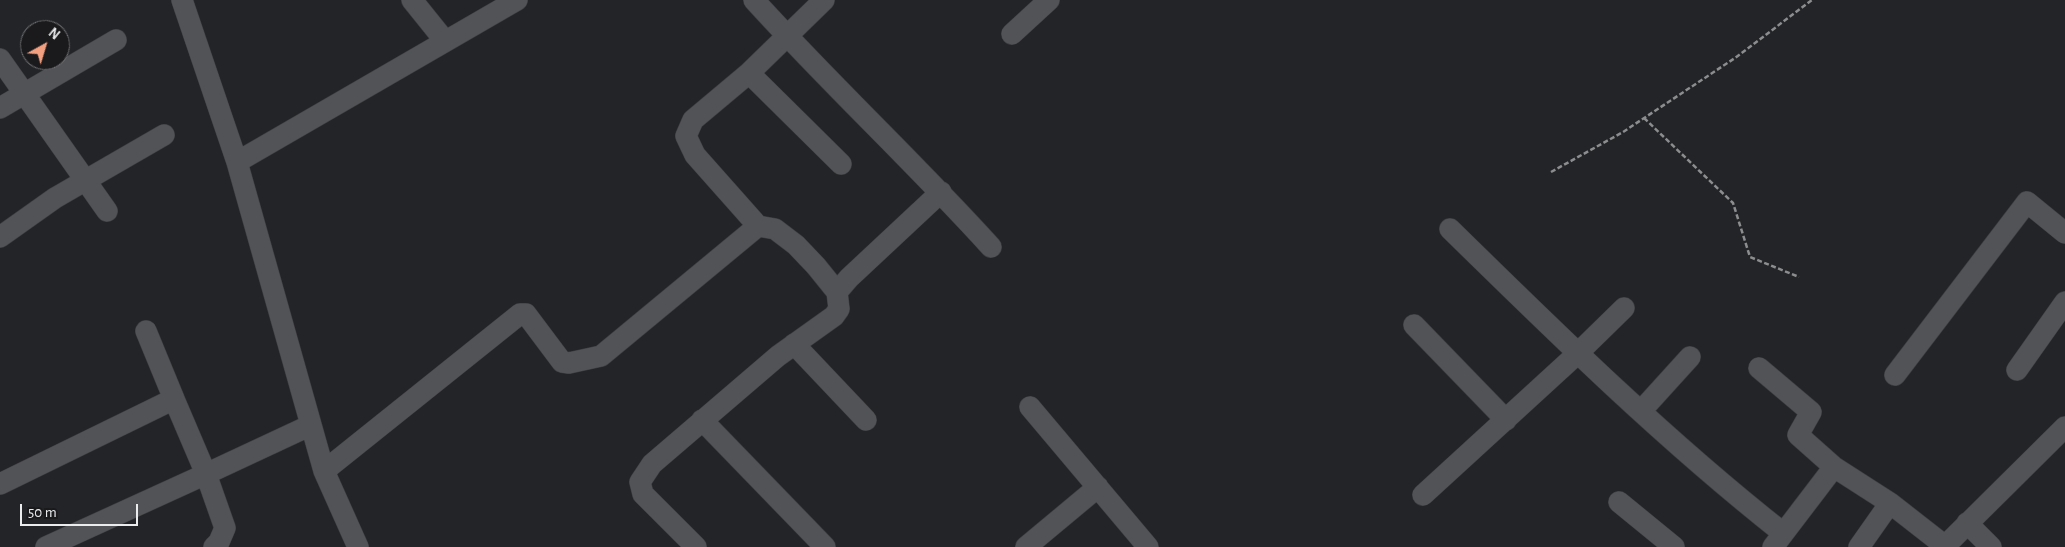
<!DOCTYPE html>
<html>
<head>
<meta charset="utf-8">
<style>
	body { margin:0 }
	#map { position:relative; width:2065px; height:547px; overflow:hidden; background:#232427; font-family:"Alegreya Sans",sans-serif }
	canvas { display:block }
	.north { position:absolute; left:20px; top:20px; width:50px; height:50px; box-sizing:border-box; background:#1a1a1d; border:1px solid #6e6e71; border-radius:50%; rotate:39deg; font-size:14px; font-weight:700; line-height:20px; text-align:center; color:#ebecee }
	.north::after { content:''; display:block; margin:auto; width:18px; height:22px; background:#f2a080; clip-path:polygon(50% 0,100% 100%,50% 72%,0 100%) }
	.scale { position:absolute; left:20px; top:504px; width:118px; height:22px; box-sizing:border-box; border:2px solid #ebecee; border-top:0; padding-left:6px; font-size:15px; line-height:18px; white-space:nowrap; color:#ebecee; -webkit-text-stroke:4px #1a1a1d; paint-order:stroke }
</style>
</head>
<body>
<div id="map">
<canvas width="2065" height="547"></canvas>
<div class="north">N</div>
<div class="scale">50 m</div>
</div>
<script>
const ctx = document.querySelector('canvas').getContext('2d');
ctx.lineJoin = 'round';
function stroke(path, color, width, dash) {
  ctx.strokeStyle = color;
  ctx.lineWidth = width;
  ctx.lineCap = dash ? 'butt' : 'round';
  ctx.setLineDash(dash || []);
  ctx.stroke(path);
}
const path = new Path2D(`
	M1644 118 1733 203 1750 257 1799 277
	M1551 172 1623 132 1735 58 1812 0`);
const minor = new Path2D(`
	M182 0 237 162 324 471 358 547
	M412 0 445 41
	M754 0C831 85 915 163 991 247
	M824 0 749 73 693 120 686 136 695 155 758 226 775 229 796 245 816 266 837 292
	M1012 34 1049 0
	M0 59 107 211
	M749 73 841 164
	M0 108 116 40
	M237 162 517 0
	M1450 229C1557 334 1665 440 1783 533
	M0 237 55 198 164 135
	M1414 325 1506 420
	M146 331 174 399
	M794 344 866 420
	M1759 368 1811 412 1798 435 1834 467
	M2017 370 2065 302
	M1895 375 2027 202 2065 233
	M1030 407 1148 547
	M1641 411 1690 357
	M702 420 825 547
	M324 471 520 314H526L562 362 569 363 601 356 758 226
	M0 484 174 399 206 474 46 547
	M1423 495 1577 354 1624 308
	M1619 502 1674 547
	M1967 523 1991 547
	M214 547 219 542 225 528 206 474 311 425
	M696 547 643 494 640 482 652 464 778 356 834 316 839 309 837 292 849 278 941 192
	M1026 547 1098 487
	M1773 547 1834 467 1890 503 1945 546
	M1859 547 1890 503
	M1944 547 2065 427`);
stroke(minor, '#3d3e41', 22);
stroke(path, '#8c8d8f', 2.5, [5, 2.5]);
stroke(minor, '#525357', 21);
</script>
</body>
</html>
